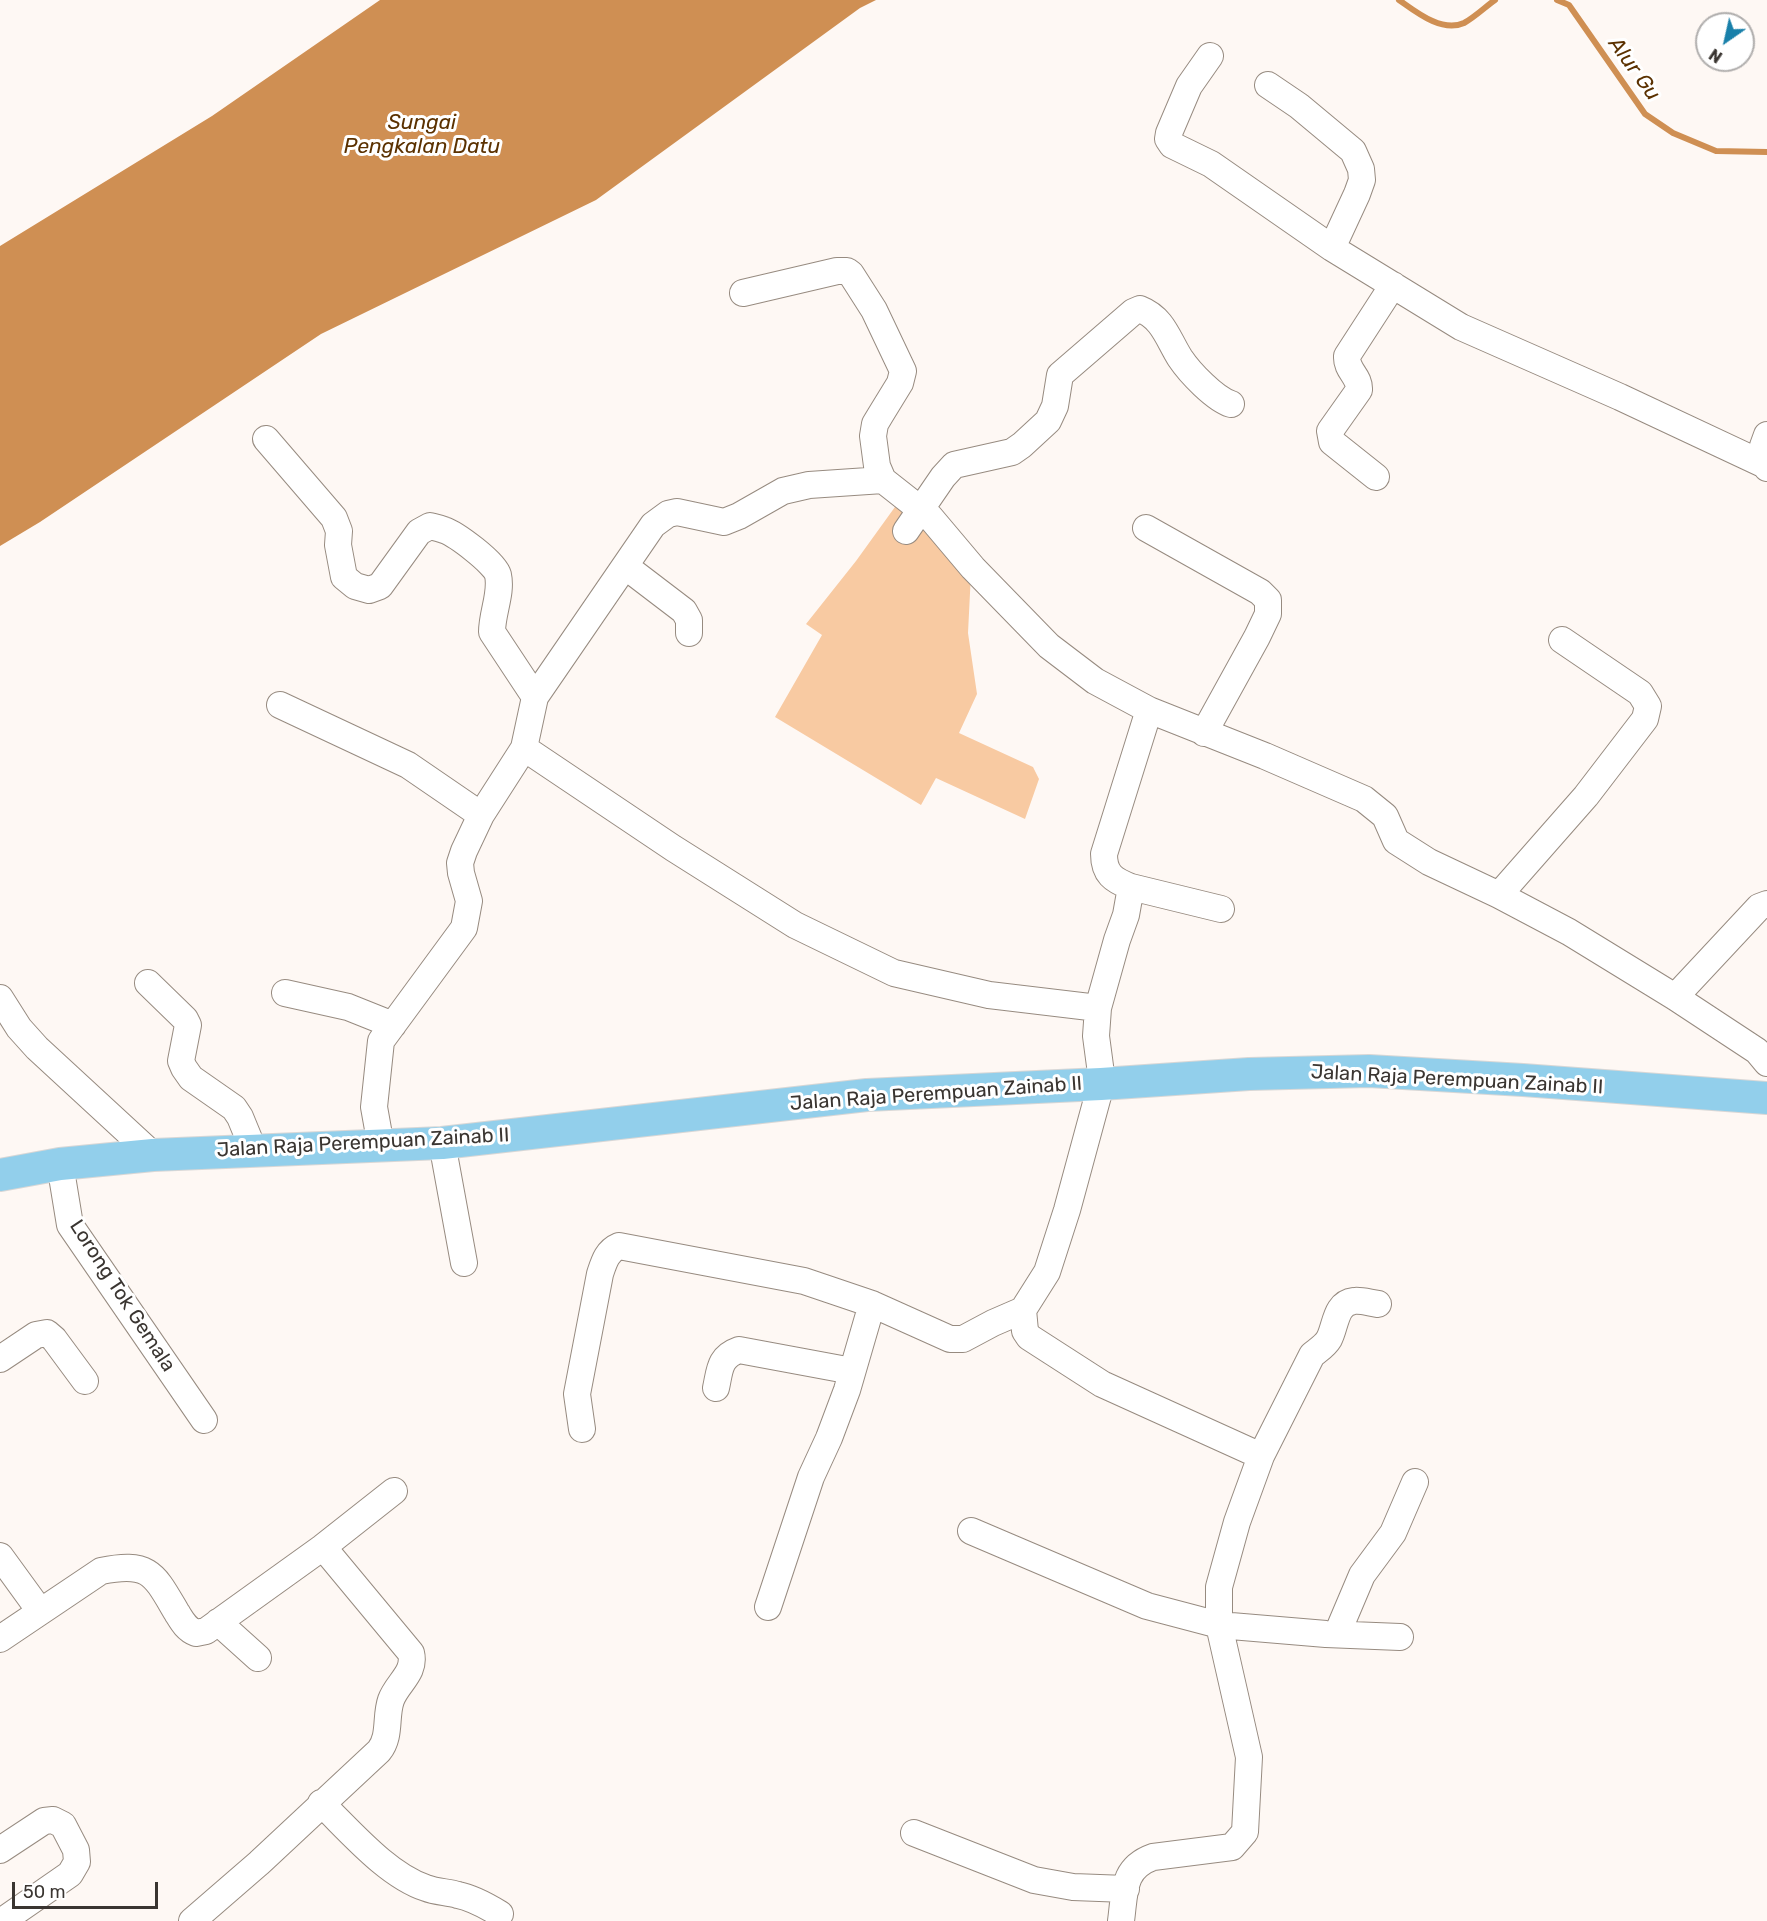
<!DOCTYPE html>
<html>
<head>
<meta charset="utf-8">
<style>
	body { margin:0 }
	#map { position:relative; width:1767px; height:1921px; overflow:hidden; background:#fef8f4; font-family:Rubik,sans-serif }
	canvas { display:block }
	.north { position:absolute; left:1695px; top:12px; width:60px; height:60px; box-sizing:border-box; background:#fff; border:2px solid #b0aead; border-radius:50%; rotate:214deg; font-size:16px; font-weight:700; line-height:24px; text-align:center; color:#3a3531 }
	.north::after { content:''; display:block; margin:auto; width:21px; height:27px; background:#1980aa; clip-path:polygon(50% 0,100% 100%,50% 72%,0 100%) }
	.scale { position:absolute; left:12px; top:1882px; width:146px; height:27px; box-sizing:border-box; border:3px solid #3a3531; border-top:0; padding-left:8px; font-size:18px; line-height:21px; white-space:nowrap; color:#3a3531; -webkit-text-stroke:4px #fff; paint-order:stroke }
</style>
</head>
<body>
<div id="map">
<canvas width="1767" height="1921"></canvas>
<div class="north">N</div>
<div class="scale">50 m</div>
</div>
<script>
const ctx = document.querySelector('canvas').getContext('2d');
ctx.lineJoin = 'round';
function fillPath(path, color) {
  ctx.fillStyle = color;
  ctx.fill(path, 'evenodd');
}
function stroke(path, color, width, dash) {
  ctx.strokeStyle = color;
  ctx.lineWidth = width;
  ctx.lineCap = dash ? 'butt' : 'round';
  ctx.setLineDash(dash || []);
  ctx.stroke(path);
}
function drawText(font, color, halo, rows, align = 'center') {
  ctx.font = font + ' Rubik,sans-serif';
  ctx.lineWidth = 6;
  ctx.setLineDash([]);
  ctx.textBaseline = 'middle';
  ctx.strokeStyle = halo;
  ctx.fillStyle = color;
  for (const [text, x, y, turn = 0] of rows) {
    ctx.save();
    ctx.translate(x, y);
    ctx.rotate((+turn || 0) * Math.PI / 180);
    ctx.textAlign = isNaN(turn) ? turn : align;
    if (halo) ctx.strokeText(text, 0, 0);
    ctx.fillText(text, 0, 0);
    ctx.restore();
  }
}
const green = new Path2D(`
	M900 500 971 573 968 633 977 694 959 733 1033 767 1039 779 1025 819 936 778 921 805 775 717 822 635 806 624 856 561Z`);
const water = new Path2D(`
	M380 0H876L860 8 596 200 321 334 40 522 0 546V246L212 116Z`);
const stream = new Path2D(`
	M1399 0C1416 12 1442 33 1464 23 1475 17 1485 7 1495 0
	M1557 0 1569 5 1645 114 1673 133 1716 151 1767 152`);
const minor = new Path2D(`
	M1210 56 1189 86 1169 133 1168 139 1172 145 1211 164 1332 248 1461 327 1620 397 1765 465 1767 468
	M1268 85 1299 106 1353 151 1361 169 1362 180 1357 194 1332 248
	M743 293 837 271H847L851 274 874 310 903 371 900 383 881 414 875 424 873 436 877 466 883 480 930 517 973 568 1049 646 1095 681 1149 710 1265 756 1364 799 1385 816 1396 841 1429 862 1499 895 1569 932 1675 997 1757 1051 1767 1063
	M266 439 334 518 339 531 338 545 344 577 355 586 369 590 380 586 419 532 430 526C434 527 439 528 444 530 456 534 495 563 498 575 502 593 492 613 492 632L535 697
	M1765 465 1763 446 1767 435
	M1376 477 1332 442 1330 431 1359 390C1360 376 1346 371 1347 356L1393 285
	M1146 528 1260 592 1268 600V614L1257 637 1204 733
	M906 531 943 477 954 465 1012 452 1022 445 1048 421 1055 406 1060 375 1133 312 1140 309C1163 318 1168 339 1180 358 1190 373 1215 399 1231 404
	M625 566 684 611 689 620V633
	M280 705 408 765 481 815
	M524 748 673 848 795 925 894 973 989 995 1098 1008
	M1131 887 1221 909
	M1499 895 1586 796 1645 719 1648 706 1640 693 1562 640
	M148 983 185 1019 188 1025 181 1061 184 1068 191 1078 234 1108 240 1117 254 1151
	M285 993 348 1007 393 1025
	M1675 997 1759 907 1767 904
	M0 998 19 1028 37 1048 153 1155
	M442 1143 464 1263
	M381 1146 374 1107 381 1041 464 928 469 901 461 873 460 863 464 851 481 815 524 748 535 697 653 525 668 514 677 512 724 522 739 516 783 491 809 485 883 480
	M60 1164 70 1225 204 1420
	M1023 1310 1025 1331 1029 1337 1102 1384 1261 1456 1237 1522 1219 1587V1625L1249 1757 1245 1832 1232 1847 1153 1857C1122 1868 1125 1892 1121 1921
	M0 1359 36 1335 47 1333 54 1339 85 1381
	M716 1388C720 1370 719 1357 739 1350L852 1371
	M582 1429 577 1394 600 1274C604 1262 607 1251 619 1246L804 1281 872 1304 950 1339H963L993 1323 1023 1310 1047 1272 1067 1210 1102 1081 1096 1036 1098 1008 1117 940 1126 915 1131 887C1113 880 1104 874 1104 854L1149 710
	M1261 1456 1312 1355C1318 1350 1325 1346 1329 1339 1336 1326 1335 1303 1354 1301 1361 1300 1370 1303 1378 1304
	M971 1531 1147 1606 1219 1625 1326 1634 1400 1637
	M0 1556 40 1611
	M768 1607 811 1477 829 1438 847 1390 872 1304
	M218 1622 258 1658
	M1337 1634 1362 1575 1393 1533 1415 1482
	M0 1639 101 1571C150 1561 154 1574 177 1613 182 1621 186 1629 196 1633L206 1631 323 1547 394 1491
	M321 1803C350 1831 387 1875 426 1888 436 1892 448 1892 458 1895 473 1898 487 1906 500 1914
	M914 1833 1034 1880 1073 1887 1126 1889
	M0 1850 44 1821 53 1820 63 1825 76 1850 77 1862 70 1874 5 1919
	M192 1921 259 1863 379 1751C391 1736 385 1717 391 1700 397 1683 416 1673 411 1653L323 1547`);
const major = new Path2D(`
	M0 1175 60 1164 153 1155 442 1143 867 1095 1101 1084 1249 1074 1369 1071 1523 1080 1767 1098`);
const streetNames = [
	["Jalan Raja Perempuan Zainab II",1457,1080,3],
	["Jalan Raja Perempuan Zainab II",936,1094,-4],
	["Jalan Raja Perempuan Zainab II",363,1143,-3],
	["Lorong Tok Gemala",122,1296,57]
];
const waterNames = [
	["Alur Gu",1634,69,54],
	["Sungai",422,123],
	["Pengkalan Datu",422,147]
];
fillPath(green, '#f8caa2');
fillPath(water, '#cf8f53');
stroke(stream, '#cf8f53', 6);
stroke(minor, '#978b80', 28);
stroke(major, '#d8d7d6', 34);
stroke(minor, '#fff', 26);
stroke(major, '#92cfeb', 32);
drawText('20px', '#3a3531', '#fff', streetNames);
drawText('italic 21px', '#5b3100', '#fff', waterNames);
</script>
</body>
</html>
